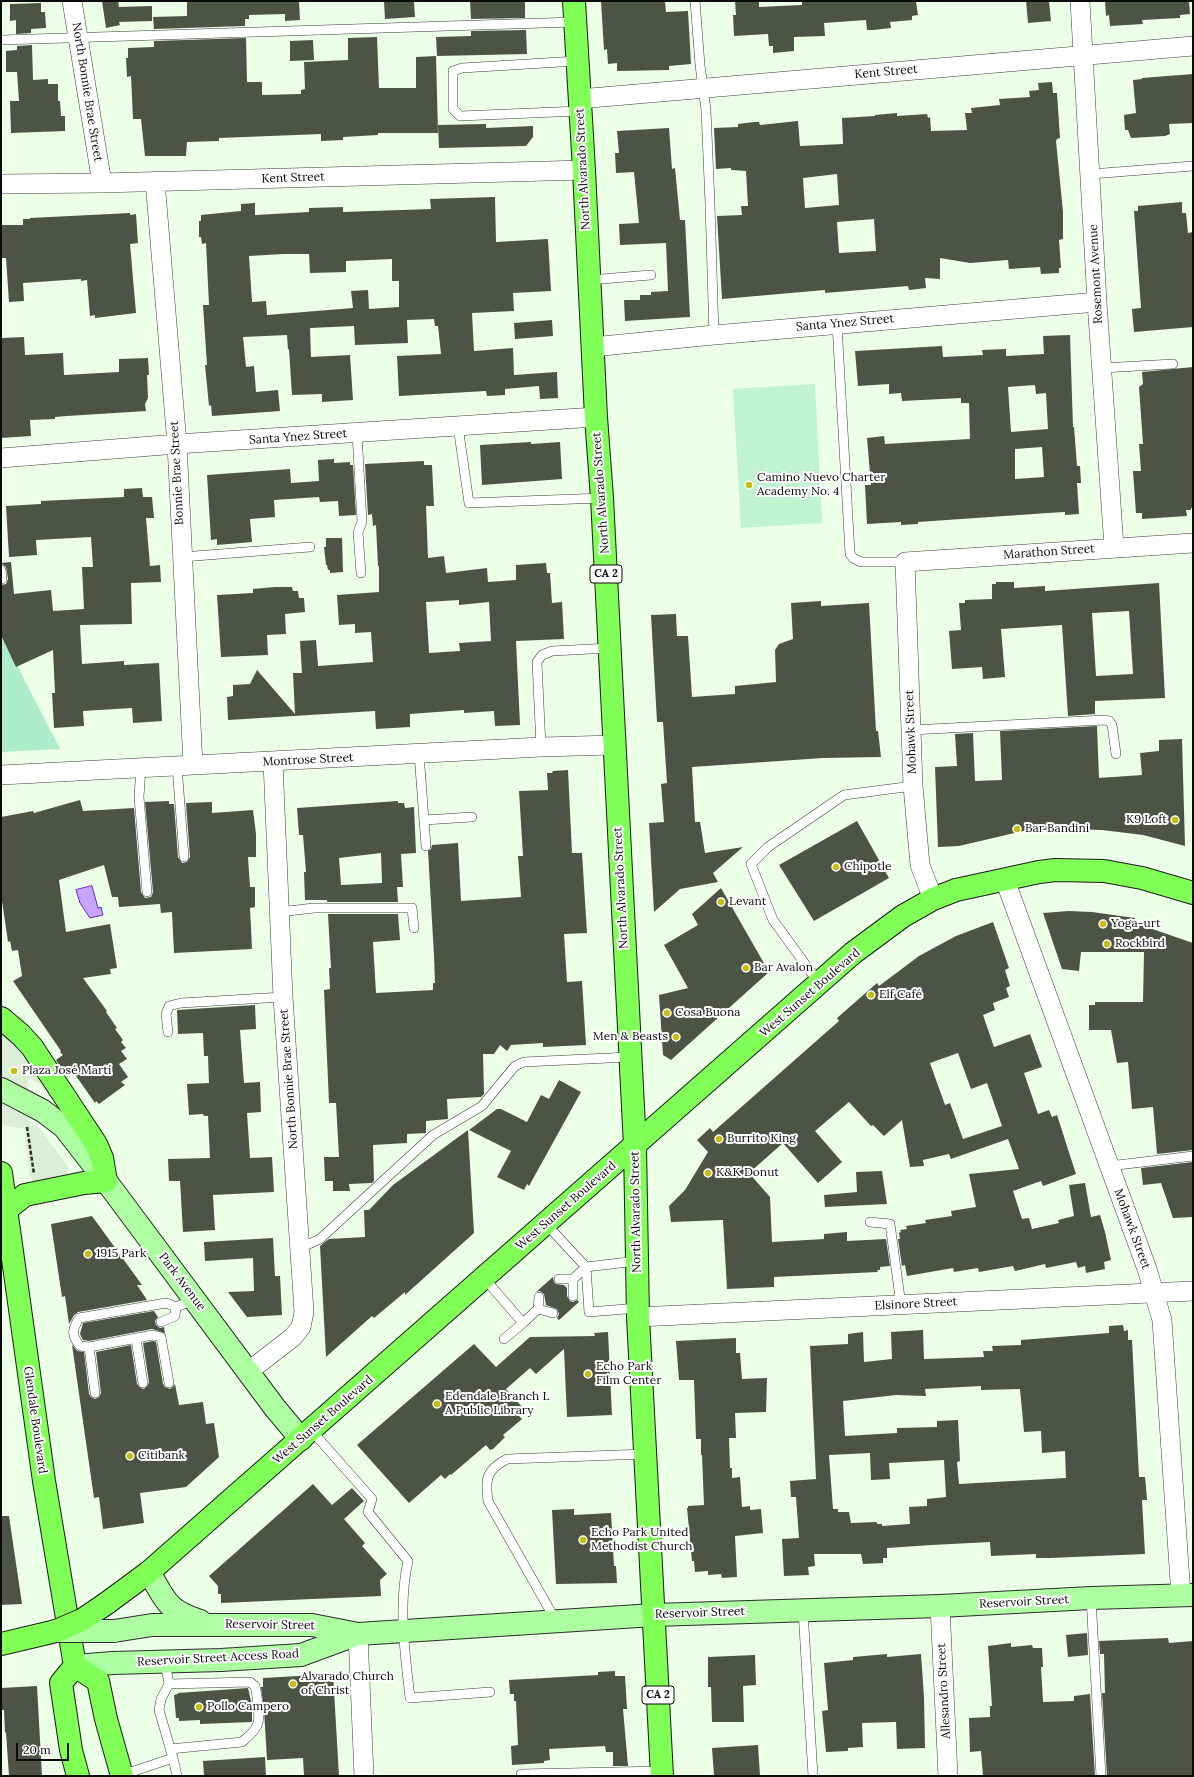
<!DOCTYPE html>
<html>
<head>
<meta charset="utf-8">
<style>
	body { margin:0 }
	#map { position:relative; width:1194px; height:1777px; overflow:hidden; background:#ecffe7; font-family:Lora,serif }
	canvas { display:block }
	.frame { position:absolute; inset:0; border:2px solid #0a0a0a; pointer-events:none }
	.scale { position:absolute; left:16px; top:1743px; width:53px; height:18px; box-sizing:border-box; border:2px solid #0a0a0a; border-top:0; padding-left:5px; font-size:12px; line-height:14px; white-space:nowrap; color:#0a0a0a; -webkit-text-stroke:3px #fff; paint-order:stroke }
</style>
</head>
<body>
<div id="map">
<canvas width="1194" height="1777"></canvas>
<div class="frame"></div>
<div class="scale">20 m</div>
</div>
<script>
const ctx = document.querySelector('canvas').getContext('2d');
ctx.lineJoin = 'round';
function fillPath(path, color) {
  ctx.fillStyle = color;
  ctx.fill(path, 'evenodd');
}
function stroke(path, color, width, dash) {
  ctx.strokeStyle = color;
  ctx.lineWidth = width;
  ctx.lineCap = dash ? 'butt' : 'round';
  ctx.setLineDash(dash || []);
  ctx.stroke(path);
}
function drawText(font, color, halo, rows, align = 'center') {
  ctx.font = font + ' Lora,serif';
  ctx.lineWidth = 4;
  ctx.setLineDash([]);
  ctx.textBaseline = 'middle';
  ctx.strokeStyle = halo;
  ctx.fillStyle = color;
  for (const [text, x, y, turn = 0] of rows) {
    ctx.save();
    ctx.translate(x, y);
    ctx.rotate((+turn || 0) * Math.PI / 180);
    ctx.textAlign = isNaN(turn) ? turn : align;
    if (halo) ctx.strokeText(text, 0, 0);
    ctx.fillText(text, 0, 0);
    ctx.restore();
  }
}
const green = new Path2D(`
	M1 631 18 667 60 749 1 752Z`);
const pitch = new Path2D(`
	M815 384 822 523 741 528 733 389Z`);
const plaza = new Path2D(`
	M1 1016 25 1017 27 1054 46 1087 28 1078 30 1126 35 1125 38 1127 67 1165 69 1171 65 1177 37 1182 33 1181 30 1176 25 1134 26 1129 1 1125Z`);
const water = new Path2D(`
	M92 886 98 908 101 907 103 915 90 918 80 903 76 890Z`);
const building = new Path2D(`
	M102 1H118L119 7 152 6V21L119 22 120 25 106 28Z
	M187 1H298L299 2 300 20 285 21V14L249 15V19H245V26L154 29 153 17 187 16Z
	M384 1H414L415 17 385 19Z
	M470 1H525V18L471 19Z
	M601 1H665L666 12 688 11 691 64 669 66V70L617 71V63L608 64 607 49 604 50Z
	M735 1H759V7L802 5V1H916L918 15 912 16V20L890 22 891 28 873 30H867L866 20 824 23 825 36 794 37V51L773 53V46H769L768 34 734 36 733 15H736Z
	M1026 1H1049L1051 21 1028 23Z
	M1105 1H1189L1190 14 1180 15V18L1142 20 1143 24 1110 26 1109 15 1106 16Z
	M41 3V12H45L46 28 31 29V33L16 34V20L10 21V4Z
	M526 30 527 54 437 56 436 37 471 36V31Z
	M377 37 379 88H416V57L436 56 438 133H378V135L343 137V140L321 141V134L219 138V141L187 142 186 156H145L141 119H133L131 76 127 77 126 58H128V48L154 47V41L246 38 247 82H262V95L301 94V90L305 89 304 62 348 60V38Z
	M313 40 314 60 290 61V41Z
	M32 45 33 80 48 79V84H58V101H60L61 116H65V131L11 133 10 101H19L17 72H6V51L17 50V46Z
	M1193 74V123L1169 124 1170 134 1165 136 1131 138 1128 130H1125L1124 115 1136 113 1133 80 1142 79V78Z
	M1052 82 1053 93H1057L1060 138 1057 139 1056 141 1063 212V239L1059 240 1061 268H1059V273L1041 274 1040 267 1009 269 1008 260 970 263 940 258V279L925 278 926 288 909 290 908 286 825 293V290L722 299 717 216 742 215 741 206H748L746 171 731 170V168L716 169 714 128 738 127V124L754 122H759L760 125 798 121 800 146 843 144 842 118 875 116V115L897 113V116L927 114 928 118 930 117 931 131 967 130 965 113H972L971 108 1000 105 999 99 1030 97 1029 91 1039 90 1038 83ZM837 174 839 205 805 208 803 178ZM874 219 876 251 839 253 837 222Z
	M486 124V128L533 126V137L526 146 439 148 438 125Z
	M669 128 672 169 675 168 680 220H685L690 317 625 321 624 300H640V295H651V292L668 291 666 243 620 245 619 224 639 223 634 172 616 173 615 153H619L617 131Z
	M495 197 496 242 548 239 551 291 513 293 514 311 472 313 474 351 513 348 514 375 557 372 558 398 540 399 539 386 505 389V395L487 396 486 391 399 396 397 356 441 354 438 326H435L434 319 407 320 408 343 355 345 354 326 310 328 311 357 350 355 353 400 322 402V394L292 395 289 349 288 350 287 335 243 337 246 367 254 366 256 392 278 390 280 411 212 416 211 405 209 406 205 365H207L203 305H209L206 243 202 244 201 237H199V221H201V215L241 211V204L255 203V215L309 212V208L343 207V212L431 209 430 199ZM284 254H309L310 273 346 272V261L392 259V281H399V307L369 309 368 290 351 291 353 308 267 315 266 301 252 302 249 256Z
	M1182 202V213H1186L1188 233 1193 232V327L1134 332 1132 309 1141 308 1134 211H1138V206Z
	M130 213V215L136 214 138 243 130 244 136 313 95 318V315L90 316 87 280 81 281V279L23 283 24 301 9 302 6 258H1V225H23V219H30V218Z
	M552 320 553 336 515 339 514 323Z
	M1070 335 1073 427H1074L1077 466H1080L1081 483H1077L1079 514 1065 515V512L1048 513 918 522V524L901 525V522L867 524 865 485H871L867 438 884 436 885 444 970 439 969 403H961V398L902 401 901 393 889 394V384L858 386 855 351 942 346 943 357 983 355 982 350 1006 349V356L1044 354 1043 336ZM1035 385 1036 394 1046 393 1048 429 1011 432 1008 387ZM1042 447 1044 477 1015 479V449Z
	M24 337 25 355 63 353 64 375 119 372V359L148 358 149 375H147L148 398 145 404 146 411 67 416 55 417V419L30 420 31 436 1 438V338Z
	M1193 367V508H1191V510H1186L1187 516 1142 519V513H1136L1133 471H1141L1139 444H1143L1139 387 1143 384 1142 372Z
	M531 442V444L560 442 562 479 482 485 480 445Z
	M334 459V463L350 462V465H353L356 515 339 516 338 501 320 502 319 497 274 500 275 517 250 519 252 542 217 545V539L211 540 207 475 290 469 291 483 319 481 318 460Z
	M424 461V465H432L434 506H426L428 558 444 556 446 573 487 568 488 582 516 580V565L546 563 547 573H550L552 603 562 602 564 639 516 641 520 725 495 726 494 711 464 713V710L410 714V727L376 729 375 711 228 720 227 697 233 696V685L250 684 257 670 295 714 293 673H302L300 641 316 640 318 666 373 662 371 632 355 633V624L339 625 337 595 379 592V566H378L376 525 373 526 372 514 368 515 365 464ZM459 600V605L489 602 491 641 459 643 460 651 429 653 426 602Z
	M142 488 143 497H152L154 518H146L150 566 160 565 161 582 131 583 132 624 80 625 82 664 124 661V665L159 663 162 721 133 723 132 708 83 711 84 726 54 728 52 693H55L53 650 16 667 1 635V585L6 584 8 579 6 567 1 563 11 562 14 594 51 590 53 611 84 609 82 567H93L91 537 36 540 37 555 9 557 6 506 41 504V501L124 497V489Z
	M326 538H342L343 572 330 573V570H328L327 565H326L324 547H326Z
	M996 582H1014V588L1045 586V591L1159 583 1165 698 1095 701V714L1068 716 1062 625 1001 629 1005 677 983 679 982 667 952 669 949 631 961 630 959 603H965V600L992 599V584H996ZM1129 611 1133 674 1096 676 1092 613Z
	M275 587H292L293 591H298L299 598H304L305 612 285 614 286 634 267 635 268 655 221 657 217 595 253 593V589Z
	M821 601V606L869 603 876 731H878L881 757 823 758 692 767 695 822H700L705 853 743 847 713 873 718 882 680 889 654 912 649 823 664 822 661 784 667 783 663 722H657L651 615 676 614 677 636H688L692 697 735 694V686L776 682 775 650 779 644 793 639 791 603Z
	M1097 726 1099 778 1142 775 1140 753 1159 751V740L1182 739 1185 846 1143 835 1102 830 1062 829 1023 831 959 846 938 847 935 767 957 766 955 734 973 733 975 781 1002 780 1000 731Z
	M568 770 572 853H582L587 933 564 934 567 982 582 981 586 1045 543 1047V1043L511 1045 507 1051 500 1045 494 1054H483L484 1094 481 1097 447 1099 448 1119 426 1121V1133L407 1134V1143L373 1145 374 1181 372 1183 349 1184 350 1191H333V1181H325L324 1157H339L336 1103H329L324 990 330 989 329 968H331L328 914H398L400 940 373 942 376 993 433 990V983H435L434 956 428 851 431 849 432 845 458 843 461 901 521 897 518 856H523L519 791 548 790 547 773H552L553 771Z
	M80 800 83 811 134 808 141 892 145 898 151 897 153 892 145 802 169 801V804H174L178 857 182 863 187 862 190 857 186 803 212 802V813L253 810 256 834V857H248L250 887H255V907L250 908 252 949 174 953 172 912 161 913 160 904 119 907 118 897H112L104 865 59 880 66 932 110 924 117 968 110 969 111 974 83 978 107 1011 106 1012 117 1028 115 1029 123 1040 121 1042 126 1048 121 1051 127 1059 119 1064 128 1077 121 1082 125 1085 99 1104 96 1101 95 1103 69 1066 62 1070 56 1060 63 1055 60 1052 61 1051 13 981 22 976 18 950 12 951 10 941 8 942 1 894V817L33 811 34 813Z
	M398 801V803H404L405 808 414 807 416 853 401 854 403 887H397L398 902H327V900H305L304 872H306L303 835H299L297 808ZM381 853 382 883 341 885 339 858Z
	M857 821 889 878 814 921 779 865Z
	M721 888 769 972 671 1060 663 1055 659 995 688 988 664 945 698 925 692 914Z
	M1069 911 1092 912 1135 918V923L1193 943V1150L1157 1154 1153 1107 1132 1109 1128 1062 1117 1063 1111 1030H1089V1005H1095V1002H1143L1144 952H1081L1079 971 1062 969 1043 913Z
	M993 922 1009 968 1005 970 1010 986 1006 988 1009 997 993 1003 995 1010 983 1015 994 1047 1030 1034 1042 1067 1024 1073 1038 1114 1049 1110 1052 1117 1057 1115 1076 1174 1043 1186 1041 1181 1013 1191 1022 1219 1029 1218 1032 1229 1059 1223 1058 1220 1074 1216 1069 1185 1085 1183 1091 1217 1100 1215 1105 1232 1111 1260 1104 1262 1105 1269 1086 1273 1085 1266 1078 1268 1076 1262 1046 1268 1045 1264 1015 1271 1013 1266 979 1272 978 1268 954 1272 953 1268 907 1276 905 1265 902 1266 898 1239H900L899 1233 901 1232 900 1230 907 1229 906 1226 926 1223 925 1220 952 1216 951 1211 976 1207 969 1174 1019 1169 1008 1139 951 1159 949 1154 923 1160 924 1166 910 1167 902 1120 884 1136 873 1125 871 1126 849 1102 815 1131 842 1162 818 1183 783 1143 749 1173 770 1197 772 1242 824 1239V1234L847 1232V1241L886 1239 890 1266 880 1267V1270H877L878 1272 774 1277V1287L727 1289 723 1220 671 1222 669 1206 685 1190 708 1152 697 1140 710 1128 713 1132 839 1021 837 1018 877 983 879 986 919 956 956 936ZM958 1053 971 1089 987 1083 1002 1126 963 1139 950 1103 945 1105 930 1063Z
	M255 1005 256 1029 240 1030 244 1083 260 1082 261 1112 247 1113 250 1158 272 1157 274 1192 213 1195 215 1230 183 1232 180 1181H169L168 1159 210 1158 208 1116H204L203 1114 189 1115 187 1084 209 1083 208 1056H204L203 1033 178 1034 177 1010Z
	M559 1080 581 1092 529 1186 527 1184 524 1190 497 1177 511 1151 469 1130 497 1109H501L527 1122 541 1095 549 1099Z
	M468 1130 474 1233 405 1295V1292L374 1318 372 1316 326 1357 320 1246 329 1239 365 1237 364 1210H369L393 1185Z
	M1193 1162V1217L1173 1218 1161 1183 1143 1185 1141 1168Z
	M882 1171 887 1204 825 1207 824 1195 857 1192 856 1172Z
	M92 1216 142 1285H137L147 1300 78 1312 74 1315 69 1324 65 1296 62 1297 51 1224Z
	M273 1238 275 1276H280L282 1315 247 1317 228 1292 254 1291 253 1258 205 1261 204 1242Z
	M553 1277 554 1282 556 1284 564 1285 567 1288V1296L570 1301 573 1302 577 1300 579 1302 559 1320 557 1318 559 1314 557 1309 546 1305 544 1294 540 1291 536 1292Z
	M154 1311 158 1317 155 1321 156 1325 160 1328 164 1327 165 1333 152 1329 89 1341 83 1340 80 1334 83 1323Z
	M1123 1325 1124 1331 1128 1330V1340H1132L1139 1477H1145L1146 1487 1147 1500H1142L1145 1554 1050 1558H1036V1554L991 1556 990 1542 932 1545 887 1548V1558H883V1563L863 1564 861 1554H814L815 1566 808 1567 809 1575 784 1576 782 1539 799 1538 796 1497H791L790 1481 816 1479 810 1346 848 1344V1334L863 1332 864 1362 892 1359 891 1332 923 1330 924 1359 984 1357 983 1351H993L992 1346 1021 1345V1340L1109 1333V1326ZM981 1386V1390L1020 1389 1024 1432 1041 1431 1042 1453 1065 1451 1066 1478 959 1484 957 1462 960 1461 958 1420 937 1421V1427L897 1428V1433L845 1436 843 1401 896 1395 926 1396 925 1389ZM870 1453 871 1480 890 1479 889 1463 944 1460 946 1497 927 1499V1506L909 1507 910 1524 882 1526V1524H877V1522L851 1523 849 1512H838V1509H833L829 1455Z
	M608 1332 612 1415 567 1417 564 1349 536 1374 530 1368 506 1389 524 1409 518 1415 522 1419 503 1435 505 1437 493 1449 490 1450 486 1445 451 1475 450 1474 445 1479 441 1475 409 1503 357 1445 474 1344 496 1367 530 1337 595 1336 594 1333Z
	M736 1338V1353H740L742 1379 767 1378 766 1412 735 1413 736 1438H729L730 1468H732V1478L740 1477 742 1507 750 1506V1510L761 1509 763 1533 735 1536 737 1577 722 1578 721 1574 708 1575V1571L695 1572 694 1561H692L687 1508H688V1506L704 1505 702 1455H701V1439H696L694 1380H679L676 1341Z
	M153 1341 156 1342 163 1384 165 1387 170 1389 173 1387 175 1384 179 1405 203 1402 206 1424 214 1423 219 1457 186 1487 140 1493 144 1523 103 1529 99 1497 94 1498 72 1345 77 1351 84 1352 89 1394 91 1397 95 1399 99 1397 101 1393 96 1352 131 1345 137 1384 141 1388 144 1389 148 1385 149 1382 143 1343Z
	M313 1484 332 1505 352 1488 364 1501 344 1519 365 1543 362 1546 387 1574 380 1580 381 1596 221 1603V1594H218V1586L209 1576Z
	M574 1509V1515L611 1513 614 1566H616L617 1583 556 1584 552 1510Z
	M1 1516H9L22 1604 1 1605Z
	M1087 1633 1088 1655 1068 1657 1066 1635Z
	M1168 1638 1169 1643 1193 1641V1776H1107L1102 1693H1105L1104 1654H1100L1099 1641Z
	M1011 1643V1647L1032 1645 1033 1648H1042L1043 1667H1041L1043 1702 1074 1701V1696L1090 1694 1095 1776H983L981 1751 970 1752 969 1718 990 1717V1706H992L988 1646Z
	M887 1654V1657L921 1654 924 1697 925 1748 897 1749 896 1722 862 1723 863 1747 848 1748V1751L826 1752 822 1711 828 1710 824 1663 853 1660V1657Z
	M755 1655 756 1685 743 1686 744 1722H712L711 1687H708V1657Z
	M615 1671V1676H625L627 1709H623L628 1766H613V1752H606L605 1746 549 1749 550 1760 544 1761V1763L512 1765 511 1746 518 1745 516 1701H514V1694H510L509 1680 598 1675V1672Z
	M333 1674 339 1776H304L303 1758 267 1760 264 1710 261 1687H263V1678Z
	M37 1686 42 1776H9L6 1732 5 1733 4 1710H1V1688Z
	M248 1688 252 1705V1722L200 1724V1720L179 1721V1718H176L174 1695 178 1694V1693Z
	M758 1745 760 1776H714L712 1748Z
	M265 1757 266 1776H204L203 1761Z`);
const path = new Path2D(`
	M27 1127 34 1174`);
const lane = new Path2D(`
	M695 1 700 65 706 110 710 204 714 335
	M1 40 575 22
	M577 61 462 68 453 71V109L460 116 580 111
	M1091 174 1193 166
	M589 280 651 275
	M837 324 850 554 853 558 861 562H905
	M1102 368 1173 364
	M458 426 469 503 602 498
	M357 433 362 522 358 532 361 573
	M182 557 310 547
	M1 570 2 579
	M911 730 1104 720 1109 721 1112 725 1116 754
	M541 747 537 662 542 655 552 651 610 648
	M419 754 426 846
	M177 766 184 857
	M141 768 139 797 147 892
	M424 820 472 817
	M279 912 314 908H412L414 928
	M819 983 773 920 751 864 768 847 844 795 913 786
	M168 1032 166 1014 169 1006 181 1003 283 997
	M1109 1166 1193 1156
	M870 1222 890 1224 901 1305
	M546 1224 586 1267 589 1312 638 1308
	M300 1248 320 1239 433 1135 482 1106 515 1066 524 1062 629 1057
	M484 1278 523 1323 504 1339
	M559 1279H573L586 1267 637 1261
	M573 1296V1279
	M538 1309 553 1313
	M161 1322 175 1316 176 1307 194 1300
	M523 1323 538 1309 539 1297
	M136 1339 143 1383
	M89 1347 95 1393
	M169 1383 161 1337 153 1335 89 1347 80 1346C71 1335 72 1330 79 1318L166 1303 176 1307
	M311 1430 372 1499 368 1512 408 1561C398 1606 405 1653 410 1698L490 1692
	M1091 1598 1101 1776
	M803 1610 813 1776
	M556 1621 488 1501C485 1479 486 1470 507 1459L646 1454
	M169 1684 250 1682 255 1686C257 1693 260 1716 258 1723 256 1730 247 1738 242 1742L170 1749
	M173 1758 177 1776
	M521 1774 662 1771
	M122 1775 173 1758 159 1710 161 1699 169 1684 165 1662`);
const street = new Path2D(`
	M72 1 102 183
	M1080 1 1097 302 1114 547
	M579 99 1193 46
	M155 181 177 444 193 765
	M1 184 102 183 584 170
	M592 347 714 335 1097 302
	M1 458 177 444 596 417
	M1 775 541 747 614 745
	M1005 880 1147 1269 1162 1320 1181 1596
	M933 899 920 865 913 786 905 562 1193 543
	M638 1317 1193 1291
	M249 1371 293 1337 301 1327 304 1312 283 997 273 762
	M940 1606 948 1776
	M358 1634 364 1776`);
const secondary = new Path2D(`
	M1 1089 43 1111 64 1127 106 1181 275 1408 301 1439
	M149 1572C166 1601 166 1610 200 1621
	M114 1631 152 1625H312L358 1634 654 1615 940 1606 1091 1598 1193 1595
	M75 1666 113 1663 221 1660 301 1655 358 1634`);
const primary = new Path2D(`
	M574 1 584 170 596 417 602 498 635 1146 638 1317 662 1776
	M1 1018 21 1035 32 1047 96 1144 102 1158 106 1181 84 1183 25 1195 7 1209
	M1 1173 44 1481 75 1666 98 1681 106 1719 122 1776
	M107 1603 149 1572 853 953 903 916 933 899 956 890 1039 872 1055 870 1104 871 1142 878 1193 893
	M1 1644 56 1631
	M75 1666 61 1683 71 1750 78 1776`);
const secondaryBridge = new Path2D(`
	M56 1631H114`);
const primaryBridge = new Path2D(`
	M56 1631 82 1620 107 1603`);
const markers = [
	[749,485,4,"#c7be15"],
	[1175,820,4,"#c7be15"],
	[1017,829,4,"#c7be15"],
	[836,867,4,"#c7be15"],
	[721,902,4,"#c7be15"],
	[1103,924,4,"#c7be15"],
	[1107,944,4,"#c7be15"],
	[746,968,4,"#c7be15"],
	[871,995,4,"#c7be15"],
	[667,1013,4,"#c7be15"],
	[676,1037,4,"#c7be15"],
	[14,1071,4,"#c7be15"],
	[719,1139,4,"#c7be15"],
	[708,1173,4,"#c7be15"],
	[88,1254,4,"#c7be15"],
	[588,1374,4,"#c7be15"],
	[437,1404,4,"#c7be15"],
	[130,1456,4,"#c7be15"],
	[583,1540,4,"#c7be15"],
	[293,1684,4,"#c7be15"],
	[199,1707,4,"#c7be15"]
];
const shields = [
	[606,574,32],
	[658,1695,32]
];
const shieldNames = [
	["CA 2",606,574],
	["CA 2",658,1695]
];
const streetNames = [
	["Kent Street",886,72,-5],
	["North Bonnie Brae Street",87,92,81],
	["North Alvarado Street",583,169,-93],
	["Kent Street",293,178,-2],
	["Rosemont Avenue",1096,274,-93],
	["Santa Ynez Street",845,323,-5],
	["Santa Ynez Street",298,437,-4],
	["Bonnie Brae Street",177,473,-93],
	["North Alvarado Street",601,493,-94],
	["Marathon Street",1049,552,-4],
	["Mohawk Street",911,732,-92],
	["Montrose Street",308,760,-3],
	["North Alvarado Street",621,888,-93],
	["West Sunset Boulevard",810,993,-41],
	["North Bonnie Brae Street",289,1079,-94],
	["West Sunset Boulevard",566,1206,-41],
	["North Alvarado Street",636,1212,-91],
	["Mohawk Street",1132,1229,70],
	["Park Avenue",182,1282,53],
	["Elsinore Street",916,1304,-3],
	["Glendale Boulevard",35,1420,82],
	["West Sunset Boulevard",323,1420,-41],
	["Reservoir Street",1024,1602,-3],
	["Reservoir Street",700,1613,-2],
	["Reservoir Street",270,1625,1],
	["Reservoir Street Access Road",218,1658,-3],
	["Allesandro Street",944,1691,-93]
];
const poiNames = [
	["Camino Nuevo Charter",757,478],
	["Academy No. 4",757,492],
	["K9 Loft",1167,820,"right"],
	["Bar Bandini",1025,829],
	["Chipotle",844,867],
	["Levant",729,902],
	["Yoga-urt",1111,924],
	["Rockbird",1115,944],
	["Bar Avalon",754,968],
	["Elf Café",879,995],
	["Cosa Buona",675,1013],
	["Men & Beasts",668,1037,"right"],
	["Plaza José Martí",22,1071],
	["Burrito King",727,1139],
	["K&K Donut",716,1173],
	["1915 Park",96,1254],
	["Echo Park",596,1367],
	["Film Center",596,1381],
	["Edendale Branch L",445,1397],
	["A Public Library",445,1411],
	["Citibank",138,1456],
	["Echo Park United",591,1533],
	["Methodist Church",591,1547],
	["Alvarado Church",301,1677],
	["of Christ",301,1691],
	["Pollo Campero",207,1707]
];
fillPath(green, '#adedcc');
fillPath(pitch, '#c0f3d2');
fillPath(plaza, '#ddeed7');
fillPath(water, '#c6a5fd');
stroke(water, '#6d25db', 1);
fillPath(building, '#4e5445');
stroke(lane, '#3d3d3d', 10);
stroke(street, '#3d3d3d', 20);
stroke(secondary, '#2c2c2c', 24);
stroke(primary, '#1b1b1b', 24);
stroke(path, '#2c2c2c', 2.5, [4, 2]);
stroke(lane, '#fff', 9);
stroke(street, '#fff', 19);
stroke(secondary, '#adffa2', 22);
stroke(primary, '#80ff57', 22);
stroke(secondaryBridge, '#2c2c2c', 24, []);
stroke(primaryBridge, '#1b1b1b', 24, []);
stroke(secondaryBridge, '#adffa2', 22);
stroke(primaryBridge, '#80ff57', 22);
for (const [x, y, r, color] of markers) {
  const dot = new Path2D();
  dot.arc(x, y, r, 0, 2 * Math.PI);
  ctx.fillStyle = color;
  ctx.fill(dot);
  stroke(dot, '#fff', 1.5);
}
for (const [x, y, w] of shields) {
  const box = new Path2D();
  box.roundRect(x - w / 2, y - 9, w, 18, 3);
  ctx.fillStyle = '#fff';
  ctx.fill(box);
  stroke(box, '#0a0a0a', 1);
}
drawText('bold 11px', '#0a0a0a', null, shieldNames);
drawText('12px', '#0a0a0a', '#fff', streetNames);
drawText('12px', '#0a0a0a', '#fff', poiNames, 'left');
</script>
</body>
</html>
